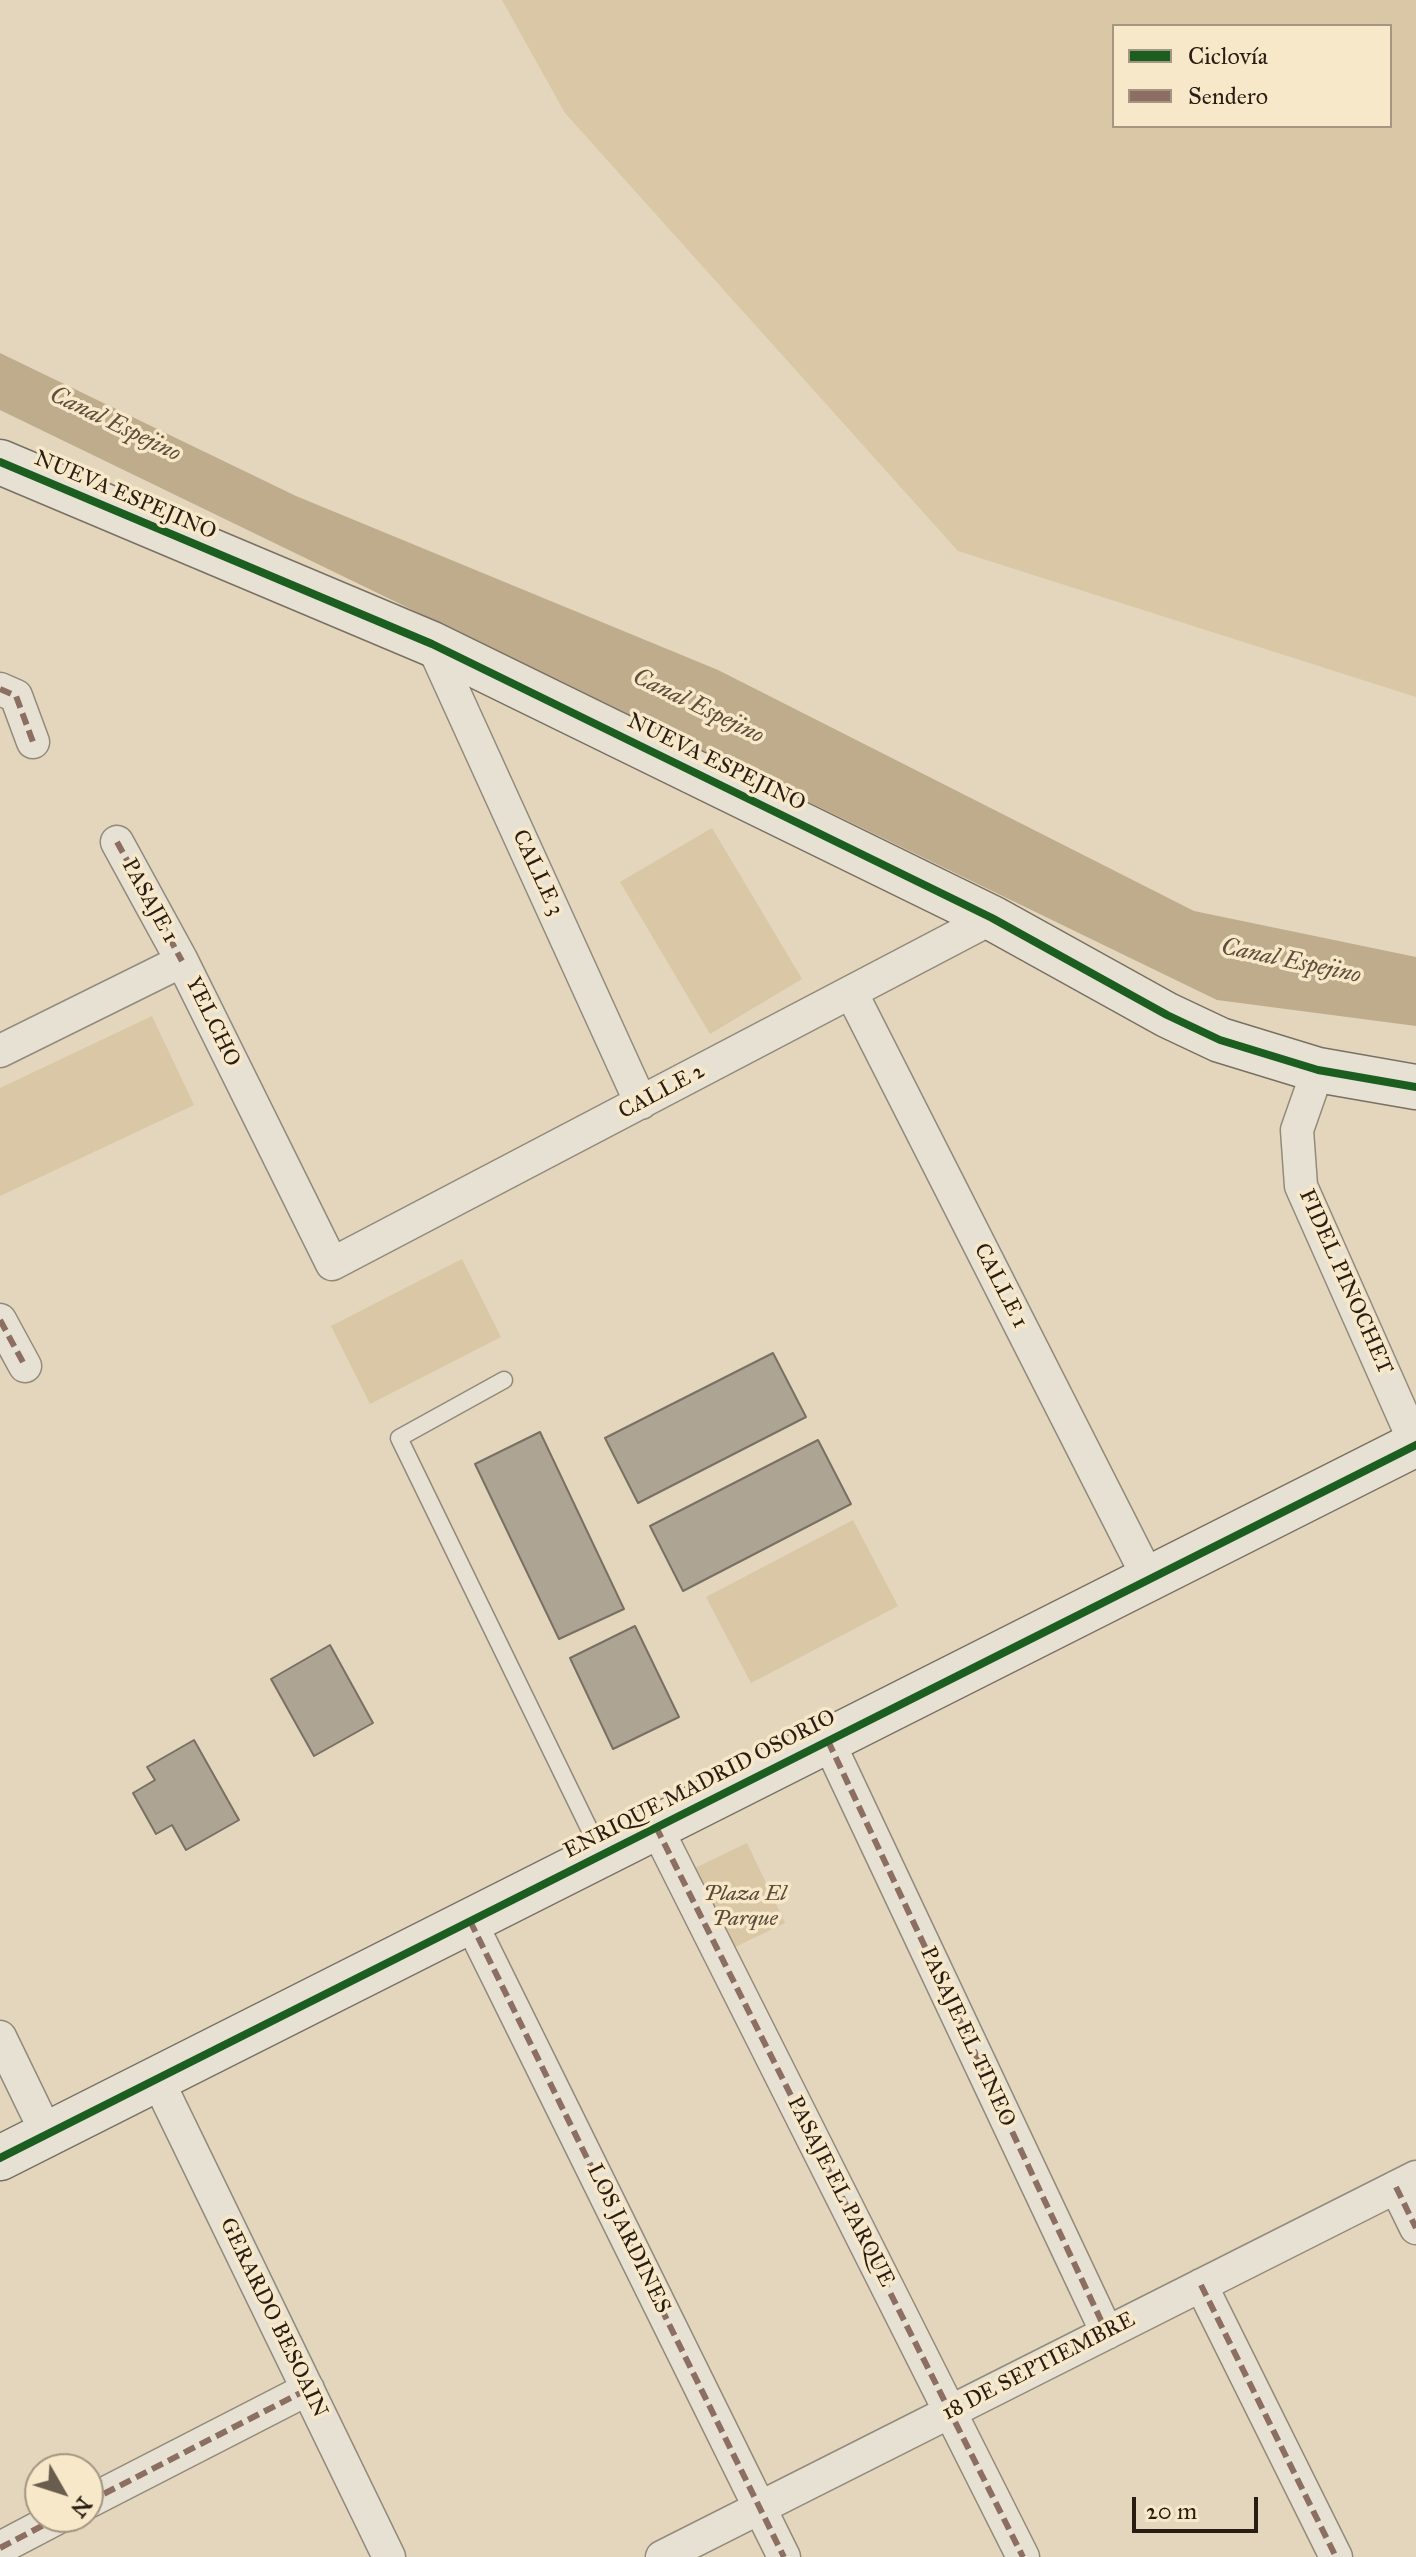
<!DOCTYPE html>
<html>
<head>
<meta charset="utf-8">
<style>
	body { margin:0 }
	#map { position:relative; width:1416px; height:2557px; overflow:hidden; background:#e3d6bc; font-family:"IM FELL Great Primer",serif }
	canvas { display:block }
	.legend { position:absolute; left:1112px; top:24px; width:280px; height:104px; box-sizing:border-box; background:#f7e8c9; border:2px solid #a49680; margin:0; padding:10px 14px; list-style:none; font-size:24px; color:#281c13 }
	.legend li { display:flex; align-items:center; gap:16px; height:40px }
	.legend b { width:40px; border:2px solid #a49680 }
	.north { position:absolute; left:24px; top:2453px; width:80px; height:80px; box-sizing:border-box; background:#f7e8c9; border:2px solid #a49680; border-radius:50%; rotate:129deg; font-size:22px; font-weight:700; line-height:32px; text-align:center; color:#281c13 }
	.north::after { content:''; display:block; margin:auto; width:28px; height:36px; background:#695d4e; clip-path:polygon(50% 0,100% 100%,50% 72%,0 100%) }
	.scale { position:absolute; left:1132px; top:2497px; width:126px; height:36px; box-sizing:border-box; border:4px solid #281c13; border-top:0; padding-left:10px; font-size:24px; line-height:28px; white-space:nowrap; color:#281c13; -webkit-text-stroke:6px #f7e8c9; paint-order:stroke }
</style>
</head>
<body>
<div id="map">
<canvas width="1416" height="2557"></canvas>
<ul class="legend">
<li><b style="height:10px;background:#1b5e20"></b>Ciclovía</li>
<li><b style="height:10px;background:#8d6e63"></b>Sendero</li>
</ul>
<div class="north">N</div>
<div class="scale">20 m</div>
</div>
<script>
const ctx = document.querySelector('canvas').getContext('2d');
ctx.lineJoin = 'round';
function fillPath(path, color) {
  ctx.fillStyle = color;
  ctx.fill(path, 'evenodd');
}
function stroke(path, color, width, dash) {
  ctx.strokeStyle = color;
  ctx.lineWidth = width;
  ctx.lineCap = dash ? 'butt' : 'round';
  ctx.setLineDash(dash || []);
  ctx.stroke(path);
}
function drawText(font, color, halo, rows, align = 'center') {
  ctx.font = font + ' "IM FELL Great Primer",serif';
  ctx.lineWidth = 7;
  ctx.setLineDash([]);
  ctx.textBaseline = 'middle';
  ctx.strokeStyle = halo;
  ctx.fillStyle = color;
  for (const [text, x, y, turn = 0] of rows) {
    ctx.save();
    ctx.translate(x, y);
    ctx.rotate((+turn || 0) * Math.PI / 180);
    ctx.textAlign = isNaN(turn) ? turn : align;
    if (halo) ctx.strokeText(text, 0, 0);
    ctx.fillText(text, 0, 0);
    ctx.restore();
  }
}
const green = new Path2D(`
	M502 0H1416V697L958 551 565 113ZM1390 26V126H1114V26Z
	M712 828 802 979 710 1034 620 882Z
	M152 1016 194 1105 0 1196V1088Z
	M462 1259 501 1337 370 1404 331 1326Z
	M853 1520 898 1606 751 1683 706 1597Z
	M747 1843 785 1923 731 1949 693 1869Z`);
const water = new Path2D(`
	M0 353 296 496 718 670 1194 911 1416 957V1026L1217 1000 0 410Z`);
const building = new Path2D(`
	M773 1353 806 1417 638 1503 605 1438Z
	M540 1432 624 1609 559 1639 475 1464Z
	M818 1440 851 1504 683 1591 650 1526Z
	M635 1626 679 1717 613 1749 570 1658Z
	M330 1645 373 1723 314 1756 271 1679Z
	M194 1740 239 1820 186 1850 172 1825 156 1834 133 1793 155 1780 147 1767Z`);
const lane = new Path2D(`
	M504 1380 399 1438 601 1853`);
const street = new Path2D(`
	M432 644 641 1103
	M0 689 16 696 33 742
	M117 842 182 961 332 1264 992 918
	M851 992 1149 1579
	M0 1051 182 961
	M1318 1070 1297 1130 1301 1186 1416 1445
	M0 1320 25 1366
	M828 1741 1107 2333
	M656 1827 1023 2557
	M470 1921 784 2557
	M0 2037 47 2134
	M157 2079 389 2557
	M1396 2187 1416 2228
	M1201 2285 1336 2557
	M88 2502 308 2389
	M0 2548 59 2517
	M662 2557 1416 2177`);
const secondary = new Path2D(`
	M0 462 432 644 992 918 1167 1015 1220 1040 1318 1070 1416 1087
	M0 2158 1416 1444`);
const quiet = new Path2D(`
	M0 689 16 696 33 742
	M117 842 182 961
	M0 1320 25 1366
	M828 1741 1107 2333
	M656 1827 1023 2557
	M470 1921 784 2557
	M1396 2187 1416 2228
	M1201 2285 1336 2557
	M88 2502 308 2389
	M0 2548 59 2517`);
const cycleway = new Path2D(`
	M0 462 432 644 992 918 1167 1015 1220 1040 1318 1070 1416 1087
	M0 2158 1416 1445`);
const streetNames = [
	["NUEVA ESPEJINO",125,496,23],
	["NUEVA ESPEJINO",716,763,26],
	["CALLE 3",537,873,65],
	["PASAJE 1",149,901,61],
	["YELCHO",212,1022,64],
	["CALLE 2",662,1092,-28],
	["FIDEL PINOCHET",1345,1282,66],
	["CALLE 1",1000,1286,63],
	["ENRIQUE MADRID OSORIO",700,1785,-27],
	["PASAJE EL TINEO",967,2037,65],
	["PASAJE EL PARQUE",840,2192,63],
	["LOS JARDINES",628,2239,64],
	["GERARDO BESOAIN",273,2318,64],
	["18 DE SEPTIEMBRE",1039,2367,-27]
];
const parkNames = [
	["Plaza El",745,1895],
	["Parque",745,1920]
];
const waterNames = [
	["Canal Espejino",115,425,26],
	["Canal Espejino",698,707,26],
	["Canal Espejino",1291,962,12]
];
fillPath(green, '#d9c7a5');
fillPath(water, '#beac8c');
fillPath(building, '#aea493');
stroke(building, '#787063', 2);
stroke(lane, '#928a7a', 19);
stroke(street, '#928a7a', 35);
stroke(secondary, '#787063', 47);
stroke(lane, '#e7e1d4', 16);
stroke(street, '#e7e1d4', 32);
stroke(secondary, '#e7e1d4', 44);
stroke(quiet, '#8d6e63', 6, [12, 6]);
stroke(cycleway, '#1b5e20', 8);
drawText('22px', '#281c13', '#f7e8c9', streetNames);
drawText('italic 22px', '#5a4c39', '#f7e8c9', parkNames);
drawText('italic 24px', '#5e4e3b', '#f7e8c9', waterNames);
</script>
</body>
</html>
